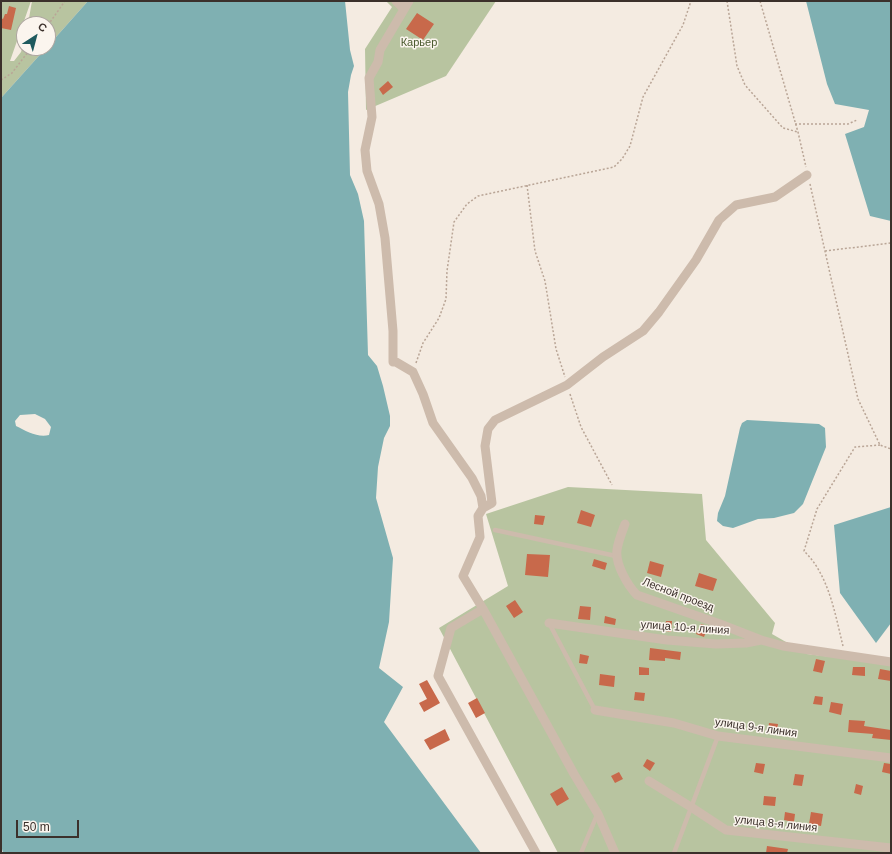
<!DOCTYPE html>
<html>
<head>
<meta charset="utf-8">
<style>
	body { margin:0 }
	#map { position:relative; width:892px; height:854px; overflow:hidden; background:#f4ebe1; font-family:Helvetica,sans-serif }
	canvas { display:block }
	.frame { position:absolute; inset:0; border:2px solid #3b302b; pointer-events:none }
	.north { position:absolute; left:16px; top:16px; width:40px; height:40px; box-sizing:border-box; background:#fbf5ee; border:1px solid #aea6a0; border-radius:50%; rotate:36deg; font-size:11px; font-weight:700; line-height:16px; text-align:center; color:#3b302b }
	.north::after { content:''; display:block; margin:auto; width:14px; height:18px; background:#1f5a5e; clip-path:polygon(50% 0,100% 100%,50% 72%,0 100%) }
	.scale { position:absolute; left:16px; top:820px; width:63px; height:18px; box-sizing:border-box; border:2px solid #3b302b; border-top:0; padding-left:5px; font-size:12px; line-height:14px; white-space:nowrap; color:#3b302b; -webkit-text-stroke:3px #fbf5ee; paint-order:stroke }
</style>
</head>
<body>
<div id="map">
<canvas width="892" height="854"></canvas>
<div class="frame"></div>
<div class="north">С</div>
<div class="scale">50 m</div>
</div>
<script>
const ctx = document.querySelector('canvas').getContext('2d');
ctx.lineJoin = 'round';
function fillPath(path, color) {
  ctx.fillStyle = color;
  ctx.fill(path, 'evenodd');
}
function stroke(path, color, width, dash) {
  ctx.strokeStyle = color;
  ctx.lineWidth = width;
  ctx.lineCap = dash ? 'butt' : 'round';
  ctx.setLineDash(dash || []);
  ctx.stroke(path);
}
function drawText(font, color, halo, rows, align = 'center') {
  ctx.font = font + ' Helvetica,sans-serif';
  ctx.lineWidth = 3;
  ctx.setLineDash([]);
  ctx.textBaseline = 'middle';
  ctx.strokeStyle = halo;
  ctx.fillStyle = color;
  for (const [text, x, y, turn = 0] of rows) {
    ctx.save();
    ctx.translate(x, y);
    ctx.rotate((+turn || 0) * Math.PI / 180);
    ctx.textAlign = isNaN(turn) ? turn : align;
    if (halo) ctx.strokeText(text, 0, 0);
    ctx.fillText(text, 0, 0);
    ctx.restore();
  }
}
const green = new Path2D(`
	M1 1H31L10 61H14L21 52 24 42V48H46L1 98Z
	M32 1H88L48 46V24H28Z
	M386 1H496L446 76 366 110 365 49 392 7Z
	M568 487 702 494 706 540 775 623 772 634 807 654 891 664V853H558L439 628 508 586 486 514Z`);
const water = new Path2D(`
	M88 1H345L350 50 354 66 351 75 348 92 350 175 358 194 364 221 368 355 377 366 383 386 390 416V426L384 438 378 467 376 498 393 558 389 622 379 668 403 687 384 722 481 853H3L1 845V98L46 48H48V46ZM35 414 45 419 51 427 49 435C38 438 26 431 16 426L15 421 20 415Z
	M806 1H891V221L870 216 845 134 864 127 869 110 835 104 827 84Z
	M747 420 819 424 825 428 826 447 803 504 794 513 774 518 758 519 733 528 723 526 717 521 718 513 725 496 740 428 742 423Z
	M891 507V623L876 643 840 593 834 525Z`);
const building = new Path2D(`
	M9 6 16 8 11 30 1 28V18L3 19 5 14H7Z
	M417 13 434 24 423 40 406 29Z
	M388 81 393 87 383 95 379 89Z
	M581 510 595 515 591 527 577 523Z
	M535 515 545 516 543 525 534 524Z
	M527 554 550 555 548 577 525 575Z
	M594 559 607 563 605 570 592 566Z
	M650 561 664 565 661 577 647 573Z
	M699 573 717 579 713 591 695 586Z
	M515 600 523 612 514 618 506 606Z
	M580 606 591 607 590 620 578 619Z
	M605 616 616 619 615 625 604 623Z
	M666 621H672L671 632 665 631Z
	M701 624 708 626 704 637 696 634Z
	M650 648 681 652 680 660 665 658V661L649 660Z
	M580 654 589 656 587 664 579 663Z
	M816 659 825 661 822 673 813 671Z
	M639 667 649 668V675H639Z
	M853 667H865V676L852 675Z
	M880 669 891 671V681L878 679Z
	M600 674 615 676 614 687 599 685Z
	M427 680 440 703 424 712 419 703 427 699 419 684Z
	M635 692 645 693 644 701 634 700Z
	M815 696 823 697 822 705 813 704Z
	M477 698 485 713 476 718 468 703Z
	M831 702 843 704 841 715 829 712Z
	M849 720 865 721 864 726 891 730V740L872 738 873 734 848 732Z
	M769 723 778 724 777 732 768 731Z
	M445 729 450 740 430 750 424 740Z
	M647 759 655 763 650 771 643 766Z
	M756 763 765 764 763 774 754 772Z
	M884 763 891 764V774L882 772Z
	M619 772 623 779 615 783 611 776Z
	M795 774 804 775 802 786 793 785Z
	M856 784 863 786 861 795 854 793Z
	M562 787 569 799 557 806 550 794Z
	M764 796 776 797 775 806 763 805Z
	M785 812 795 814 794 822 784 820Z
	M811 812 823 814 821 826 809 824Z
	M767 846 788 849 787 853H766Z`);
const path = new Path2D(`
	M727 1 737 66 745 85 783 128 798 132
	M760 1 798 132 806 167
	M48 25 65 1
	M1 80 12 73 31 48
	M795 124H848L857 120
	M810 184 858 399 880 445 891 449
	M527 185 535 251 545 281 556 349 565 377
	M825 251 891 243
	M416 363 423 343 439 318 446 299 447 271 454 222 467 204 478 196 614 167 622 159 630 146 643 97 683 25 691 1
	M570 394 581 427 612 485
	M843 646C835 614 829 575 804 551L817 509 855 447 880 445`);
const lane = new Path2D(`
	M495 530 616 556
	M549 623 595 710
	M581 853 597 815
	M674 853 718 736`);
const street = new Path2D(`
	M396 1 404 9
	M409 1 380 50 378 62 369 78 372 117 365 150 367 171 379 204 385 238 393 331V362H396L413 372 423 394 433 423 472 478 481 496 483 508
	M625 524C622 532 618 542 617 550 615 564 628 586 637 595L720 624 761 640
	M483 609 574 774 598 814 615 853
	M549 623 667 640 716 644 746 643 761 640 783 646 891 662
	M595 710 674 723 718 736 891 758
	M649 781 691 807 726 830 891 848
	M536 853 438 676 451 628 483 609 463 576 480 537 478 516 483 508 492 503 485 446 488 429 495 420 567 385 603 357 643 331 659 312 696 260 719 220 736 205 775 197 807 175`);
const parkNames = [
	["Карьер",419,43]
];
const streetNames = [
	["Лесной проезд",678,595,21],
	["улица 10-я линия",685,628,4],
	["улица 9-я линия",756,728,8],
	["улица 8-я линия",776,824,6]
];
fillPath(green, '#b8c4a0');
fillPath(water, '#7fb0b2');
fillPath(building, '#c8694b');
stroke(path, '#b9a596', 1.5, [2, 2]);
stroke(lane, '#cdbbac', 4.5);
stroke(street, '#cdbbac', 9);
drawText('11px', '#4a5a2e', '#fbf5ee', parkNames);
drawText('11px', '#3b302b', '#fbf5ee', streetNames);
</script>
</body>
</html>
